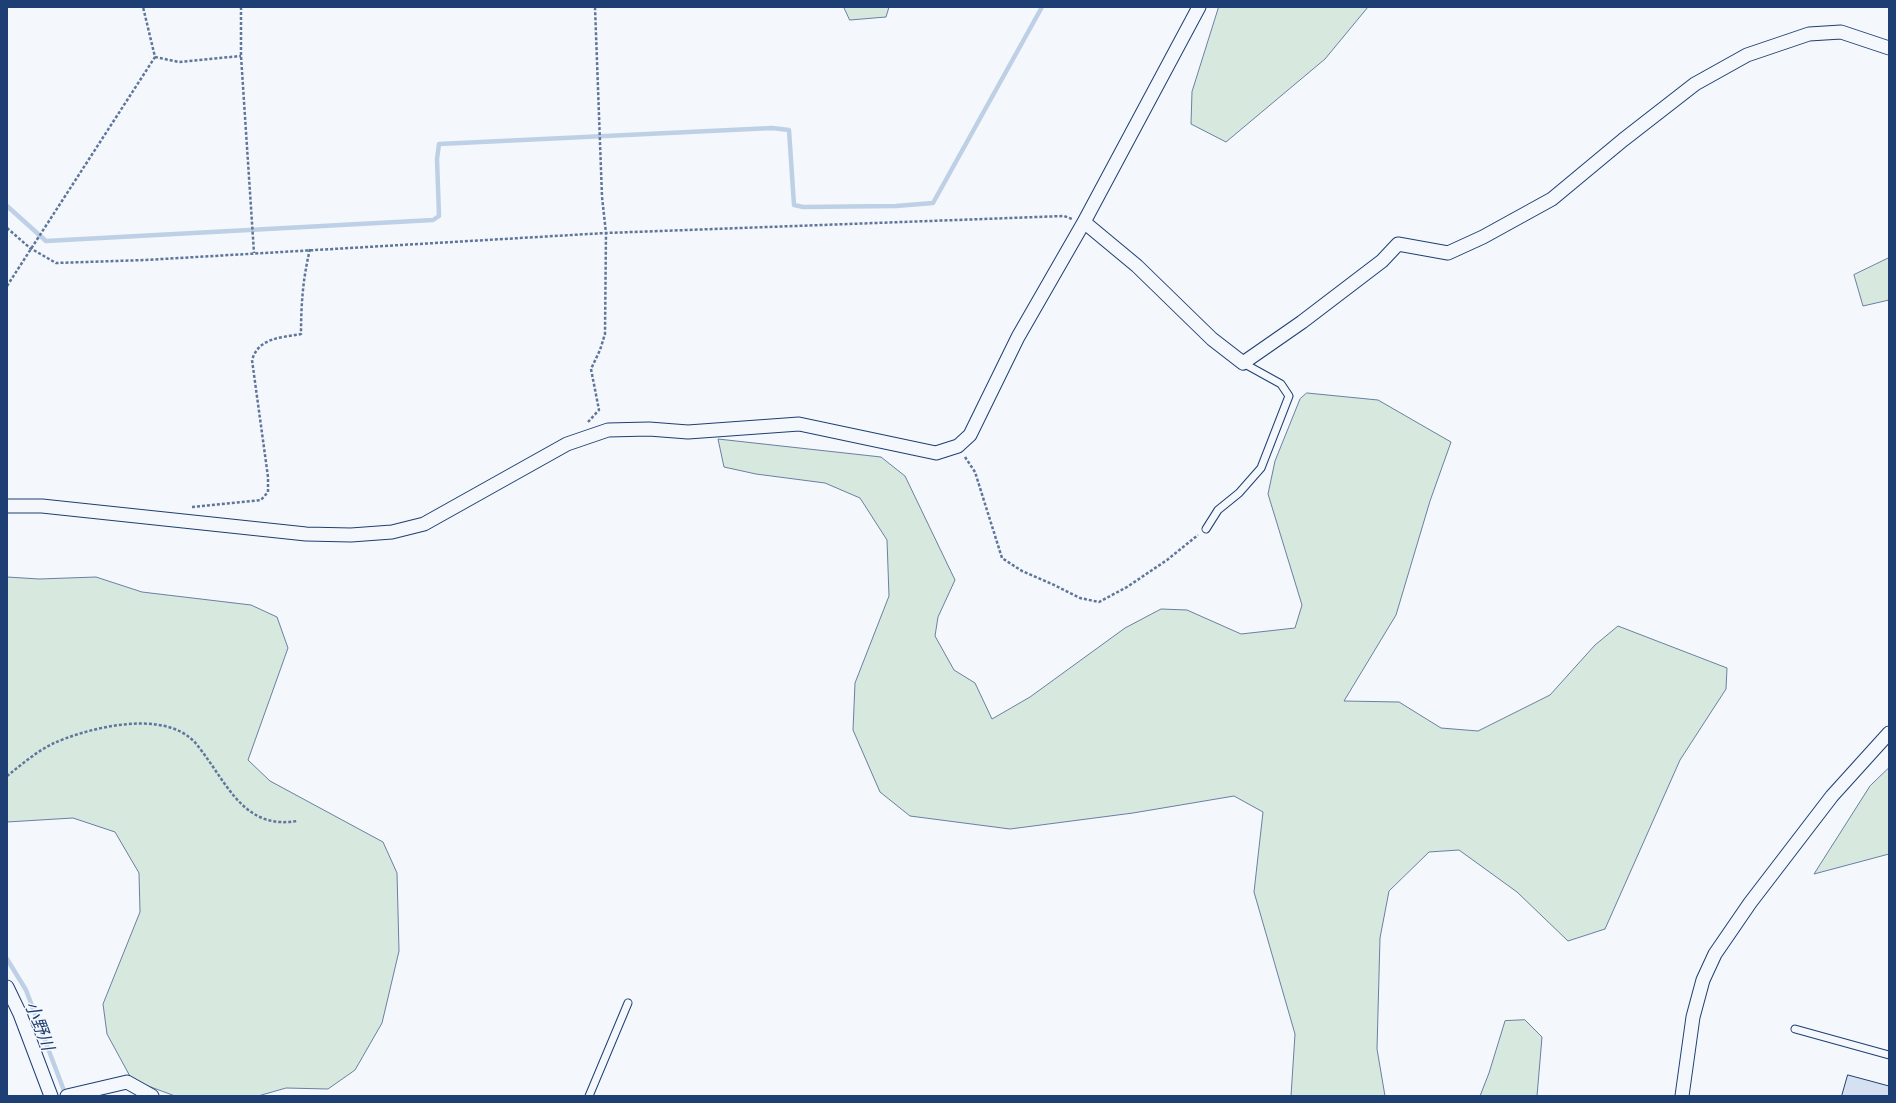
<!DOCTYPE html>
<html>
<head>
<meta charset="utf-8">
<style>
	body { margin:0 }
	#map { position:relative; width:1896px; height:1103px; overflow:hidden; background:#f4f7fb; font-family:"Alegreya Sans",sans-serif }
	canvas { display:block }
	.frame { position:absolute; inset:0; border:8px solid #1d3f73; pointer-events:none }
</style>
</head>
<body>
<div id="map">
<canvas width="1896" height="1103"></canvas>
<div class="frame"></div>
</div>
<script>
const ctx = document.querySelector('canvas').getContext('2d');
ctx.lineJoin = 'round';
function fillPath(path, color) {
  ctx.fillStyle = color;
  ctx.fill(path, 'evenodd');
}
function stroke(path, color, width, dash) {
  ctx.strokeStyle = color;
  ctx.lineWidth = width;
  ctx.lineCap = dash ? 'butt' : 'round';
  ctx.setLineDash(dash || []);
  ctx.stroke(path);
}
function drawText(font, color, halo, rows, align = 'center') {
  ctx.font = font + ' "Alegreya Sans","Noto Sans JP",sans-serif';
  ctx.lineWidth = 3;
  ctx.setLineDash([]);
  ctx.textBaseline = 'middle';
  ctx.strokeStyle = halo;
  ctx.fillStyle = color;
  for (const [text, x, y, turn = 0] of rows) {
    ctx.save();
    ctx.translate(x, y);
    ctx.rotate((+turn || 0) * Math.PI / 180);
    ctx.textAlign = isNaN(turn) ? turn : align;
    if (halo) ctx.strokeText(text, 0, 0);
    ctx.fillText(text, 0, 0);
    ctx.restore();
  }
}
const green = new Path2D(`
	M844 7H889L886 17 850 20Z
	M1219 7H1368L1325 59 1226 142 1191 124 1192 92Z
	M1889 258V300L1863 306 1854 275Z
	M1307 393 1378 400 1451 442 1430 501 1396 615 1344 701 1399 702 1441 728 1478 731 1550 695 1595 645 1618 626 1727 668 1726 689 1680 760 1605 929 1568 941 1517 892 1459 850 1429 852 1389 891 1380 938 1377 1049 1385 1096H1291L1295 1034 1254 892 1263 812 1234 796 1133 813 1010 829 910 816 880 792 853 730 855 683 889 596 887 540 860 498 825 483 756 474 724 467 718 439 881 457 905 476 955 580 938 617 935 636 954 670 975 683 992 719 1030 697 1125 628 1161 609 1187 610 1241 634 1295 628 1302 605 1268 494 1275 461 1300 399Z
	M7 577 39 579 96 577 142 592 251 605 277 617 288 648 248 760 270 781 383 842 397 873 399 951 382 1023 355 1070 328 1089 286 1088 258 1096H175L132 1080 107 1034 103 1004 140 912 139 873 115 832 73 818 7 822Z
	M1889 768V854L1814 874 1870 786Z
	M1525 1020 1542 1037 1537 1096H1480L1489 1073 1505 1021Z`);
const stream = new Path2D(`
	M7 206 46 241 433 220 439 216 437 159 439 144 772 128 789 130 794 205 803 207 896 206 933 203 1042 7
	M7 959 26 990 66 1096`);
const building = new Path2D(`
	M1848 1075 1889 1086V1096H1842Z`);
const path = new Path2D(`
	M241 7V56L254 253
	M155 57 179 62 241 56
	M7 228 30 248 56 263 145 260 606 233 1064 216 1072 219
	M7 286 155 57 143 7
	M588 422 599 410 591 369 600 350 605 334 606 233 602 197 595 7
	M965 457 975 472 1002 558 1022 571 1052 584 1080 598 1099 602 1127 587 1167 560 1198 535
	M192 507 261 500 268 492V477L252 360C259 337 281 338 301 334 301 304 303 278 310 249
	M7 776C21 765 36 752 52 744 87 728 156 711 189 737 197 743 203 753 209 761 232 794 250 829 297 821`);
const lane = new Path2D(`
	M1206 529 1218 510 1239 493 1261 468 1289 396 1281 384 1243 363
	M1795 1029 1889 1055
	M589 1096 628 1003`);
const street = new Path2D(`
	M1084 222 1137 266 1212 339 1243 363 1302 322 1382 261 1398 244 1448 253 1483 237 1552 199 1623 140 1695 84 1747 55 1809 34 1841 32 1889 48
	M7 506H42L306 534 351 535 392 532 424 524 567 444 608 430 649 429 688 432 799 424 936 453 958 446 970 435 1018 337 1084 222 1199 7
	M7 987 20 1014 51 1096
	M67 1096 127 1082 152 1096
	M1682 1096 1693 1017 1703 980 1715 954 1750 903 1832 796 1889 733`);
const waterNames = [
	["小野川",39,1026,69]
];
fillPath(green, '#d7e8df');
stroke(green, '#687fa3', 1);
stroke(stream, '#bed0e5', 4.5);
fillPath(building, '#d5e0f0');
stroke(building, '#1d3f73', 1);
stroke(lane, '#1d3f73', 9);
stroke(street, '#1d3f73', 15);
stroke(path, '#5e769c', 2.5, [3, 2]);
stroke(lane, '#f4f7fb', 7);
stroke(street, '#f4f7fb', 13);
drawText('italic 17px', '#1d3f73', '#f4f7fb', waterNames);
</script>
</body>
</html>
